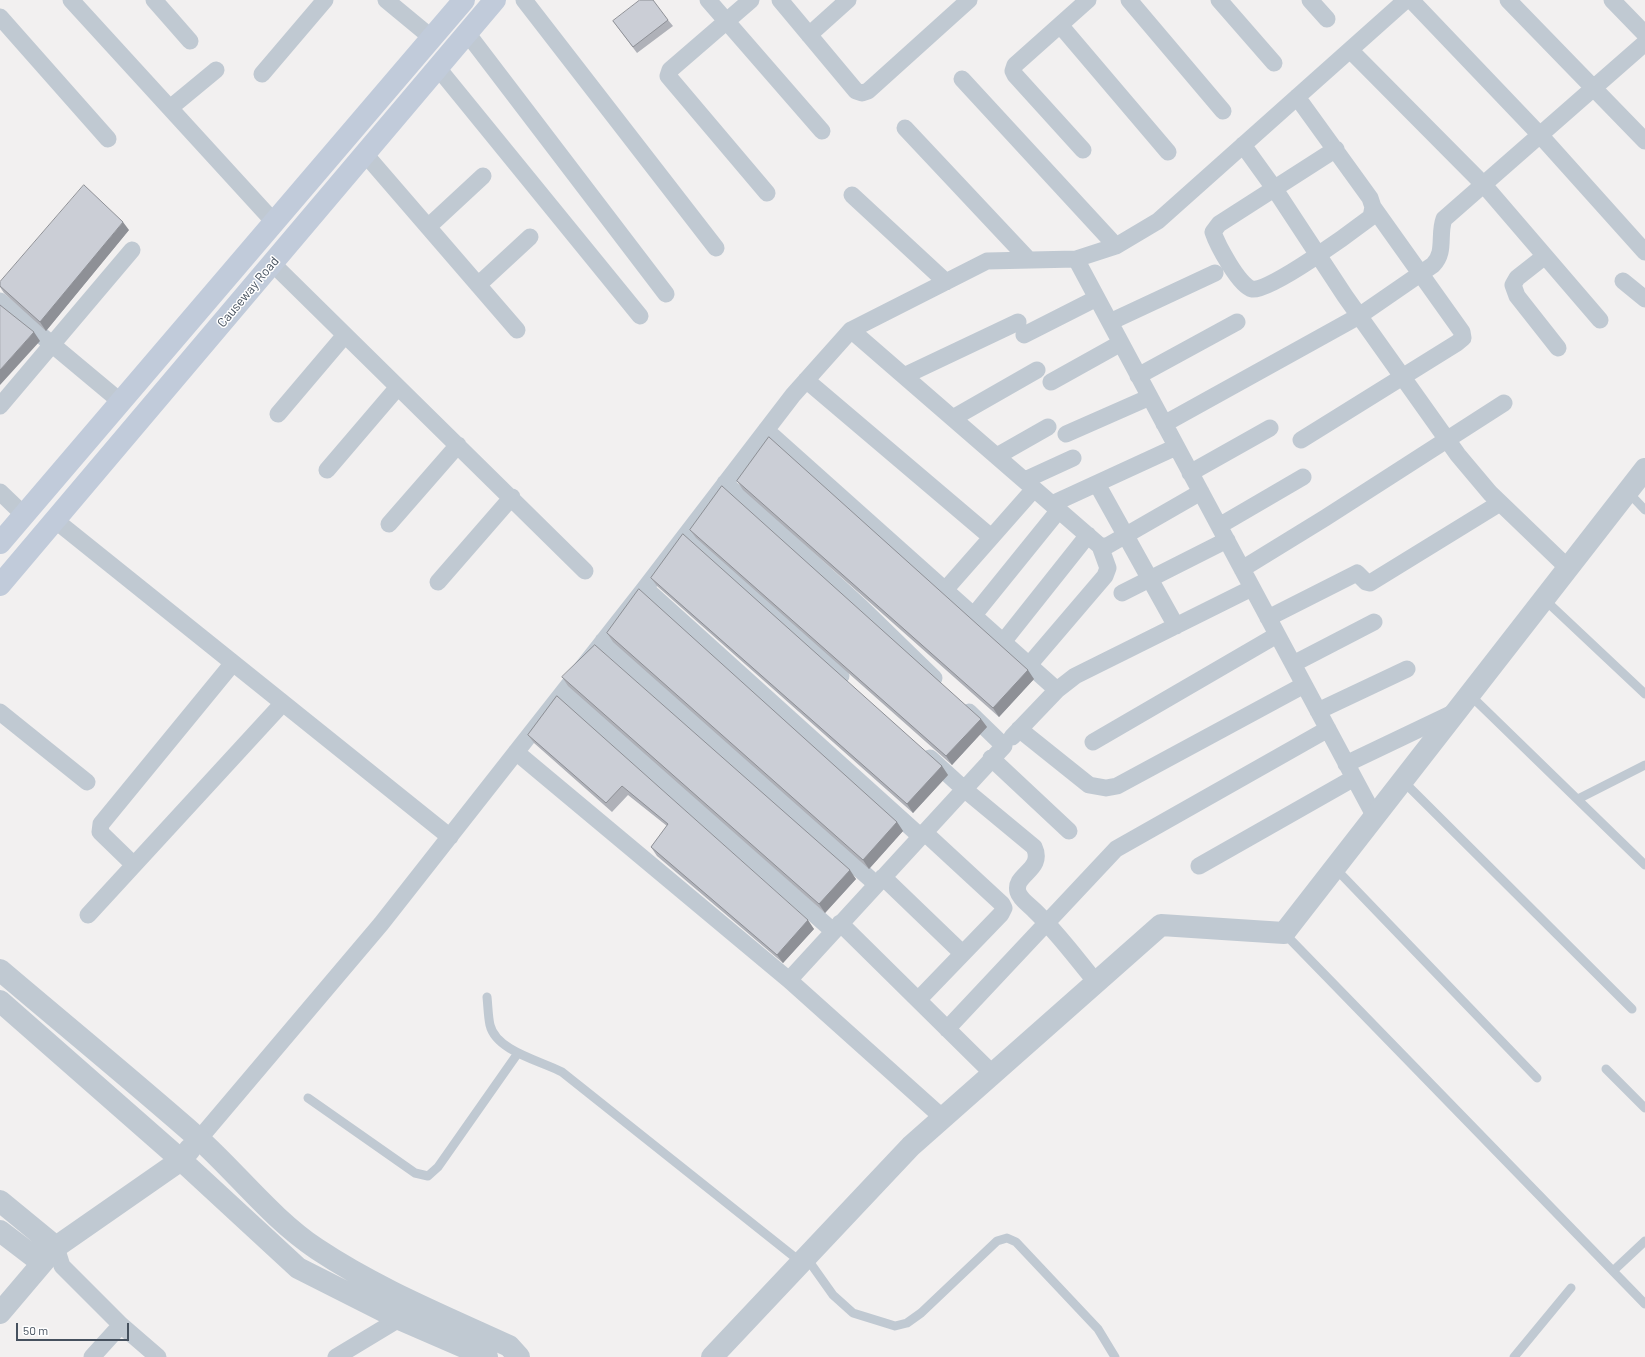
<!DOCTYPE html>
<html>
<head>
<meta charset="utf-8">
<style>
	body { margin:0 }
	#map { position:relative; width:1645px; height:1357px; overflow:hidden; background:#f2f0f0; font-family:Barlow,sans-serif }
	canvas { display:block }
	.scale { position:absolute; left:16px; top:1323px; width:113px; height:18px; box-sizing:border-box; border:2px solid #46515e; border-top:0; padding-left:5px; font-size:12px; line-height:14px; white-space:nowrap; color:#46515e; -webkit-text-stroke:3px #fff; paint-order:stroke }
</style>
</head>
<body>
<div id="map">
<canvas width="1645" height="1357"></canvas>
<div class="scale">50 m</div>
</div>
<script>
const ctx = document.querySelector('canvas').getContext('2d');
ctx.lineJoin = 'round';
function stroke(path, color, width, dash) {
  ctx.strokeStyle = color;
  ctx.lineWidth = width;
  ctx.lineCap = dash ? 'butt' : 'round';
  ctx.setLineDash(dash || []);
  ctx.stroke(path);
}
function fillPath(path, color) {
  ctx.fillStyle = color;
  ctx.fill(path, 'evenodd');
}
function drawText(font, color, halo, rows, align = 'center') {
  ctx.font = font + ' Barlow,sans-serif';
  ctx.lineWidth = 3;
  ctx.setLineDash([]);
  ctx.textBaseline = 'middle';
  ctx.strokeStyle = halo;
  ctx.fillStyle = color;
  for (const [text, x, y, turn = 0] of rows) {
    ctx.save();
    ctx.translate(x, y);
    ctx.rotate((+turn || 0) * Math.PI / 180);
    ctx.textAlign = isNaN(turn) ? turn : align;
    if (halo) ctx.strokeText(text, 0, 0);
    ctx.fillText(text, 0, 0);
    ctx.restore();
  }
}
const service = new Path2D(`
	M1627 491 1645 510
	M1544 599 1645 694
	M1470 695 1645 865
	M1403 781 1632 1009
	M1578 799 1645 765
	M1335 868 1537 1078
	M1284 933 1645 1304
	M487 997C488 1006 488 1016 490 1025 496 1051 541 1061 562 1072L802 1263
	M1606 1069 1645 1108
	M308 1098 415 1173 428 1176 438 1167 518 1053
	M806 1257 833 1295 853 1313 895 1326 907 1323 921 1313 997 1241 1007 1238 1016 1242 1098 1329 1115 1357
	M1613 1271 1645 1241
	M1514 1357 1571 1288`);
const minor = new Path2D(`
	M71 0 274 222
	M154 0 190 41
	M386 0 432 38
	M524 0 716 248
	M708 0 822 131
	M751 0 670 70 668 76 767 193
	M780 0 856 91 862 93 868 91 969 0
	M1129 0 1223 111
	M1219 0 1274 63
	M1310 0 1327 19
	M1411 0 1540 135 1645 252
	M1508 0 1645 141
	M1612 0 1645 34
	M0 17 108 139
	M1060 25 1168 152
	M467 33 666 294
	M809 35 848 0
	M1350 50 1484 185 1600 320
	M438 68 640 316
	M262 74 325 0
	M962 79 1116 246
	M1297 97 1370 198 1373 207 1371 217C1354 230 1269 293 1252 289 1239 286 1217 244 1213 232L1219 224 1336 149
	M170 108 216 70
	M905 128 1029 260
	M1243 145 1274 188 1345 296 1458 455 1490 493 1568 568
	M1083 150 1015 75 1013 71 1015 65 1088 0
	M365 154 517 330
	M852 195 946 282
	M428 227 483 176
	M1545 256 1517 278 1513 285 1517 296 1558 348
	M1076 259 1375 817
	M272 263 585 571
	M1623 281 1645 299
	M478 285 530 237
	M0 301 121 402
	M1110 322 1215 273
	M851 330 1100 546 1108 568 1105 576 1029 665
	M1024 335 1097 298
	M904 376 1018 322
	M1138 376 1237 322
	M806 380 991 537
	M1051 382 1121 343
	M0 406 132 250
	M278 414 345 335
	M953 418 1037 370
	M1164 424 1359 316 1433 265C1446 252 1438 235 1444 219L1645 43
	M766 430 1057 690
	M1066 434 1150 397
	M1301 440 1457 343 1463 338 1462 332 1373 207
	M997 456 1048 427
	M327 470 398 387
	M1190 473 1270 428
	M1025 480 1073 458
	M725 483 861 607 934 678
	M1097 484 1176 626
	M0 492 24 515
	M1052 504 1176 447
	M55 520 450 837
	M389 524 458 445
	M1219 526 1303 477
	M687 534 841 676
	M1100 546H1107L1201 492
	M1242 569 1325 518 1504 403
	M438 582 512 497
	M645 588 920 836
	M945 590 1034 489
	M1122 593 1227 540
	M974 615 1059 510
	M1268 618 1357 573 1366 582 1370 583 1500 503
	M603 641 876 884
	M1003 642 1088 535
	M1293 664 1374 622
	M564 692 833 931
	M1318 711 1407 669
	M0 712 87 782
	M1019 729 1089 785 1106 788 1117 786 1304 685
	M1012 737 1057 690 1075 676 1252 588
	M1093 742 1277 635
	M516 752 789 980 943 1118
	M930 758 964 789 1034 847C1045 870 1013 874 1018 892 1020 899 1029 905 1034 910 1057 932 1076 958 1096 982
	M991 758 1069 831
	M1346 764 1455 712
	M134 865 100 832 101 824 233 663
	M1199 866 1354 778
	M883 877 962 953
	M88 915 283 703
	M840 923 993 1074
	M789 980 1004 746 969 712
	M918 1000 1001 914 1004 908 1002 904 924 832
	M947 1029 1116 849 1328 729
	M199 1139 381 924 645 588 793 395 851 330 987 261 1076 259 1116 246 1158 221 1406 0
	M56 1247 62 1266 121 1325 158 1357
	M92 1357 121 1325
	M336 1357 399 1319`);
const tertiary = new Path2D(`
	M0 970C66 1026 133 1081 198 1138 238 1174 272 1219 317 1249 377 1289 444 1316 509 1346L519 1357
	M0 1001 181 1160 298 1268 399 1319 487 1357
	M0 1201 56 1247
	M0 1231 42 1263
	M0 1313 56 1247 181 1160 190 1149
	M712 1357 911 1146 1161 925 1284 933 1645 469`);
const secondary = new Path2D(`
	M0 543 464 0
	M0 585 495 0`);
const wall = new Path2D(`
	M668 20 673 26 637 53 613 21Z
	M129 230 46 331 4 293 0 287V282Z
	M737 481 1034 679 999 717 743 490Z
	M690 530 981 719 987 727 952 765 696 538Z
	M651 578 942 766 948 775 913 813 657 586Z
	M607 633 897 822 903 831 869 869 613 642Z
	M562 677 856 879 825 913 568 686Z
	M557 696 814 929 783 963 657 856 651 847 667 826 628 795 612 812 534 743 528 735Z`);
const shadedWall = new Path2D(`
	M123 222 129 230 46 331 40 322Z
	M34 332 40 341 0 385V370Z
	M1028 670 1034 679 999 717 993 708Z
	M981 719 987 727 952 765 946 756Z
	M942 766 948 775 913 813 907 804Z
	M897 822 903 831 869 869 863 860Z
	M850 870 856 879 825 913 819 904Z
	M808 920 814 929 783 963 777 955Z`);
const building = new Path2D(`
	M640 0H653L668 20 633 47 613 21Z
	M84 185 123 222 40 322 0 286V282Z
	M0 305 34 332 0 370Z
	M769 437 1028 670 993 708 737 481Z
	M722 486 981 719 946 756 690 530Z
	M683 534 942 766 907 804 651 578Z
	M639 589 897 822 863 860 607 633Z
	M595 645 850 870 819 904 562 677Z
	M557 696 808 920 777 955 651 847 668 824 622 786 606 803 528 735Z`);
const streetNames = [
	["Causeway Road",248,292,-50]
];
stroke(service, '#c0c9d2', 9);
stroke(minor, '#c0c9d2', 17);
stroke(tertiary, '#c0c9d2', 22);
stroke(secondary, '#c1cbda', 22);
fillPath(wall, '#afb1b8');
fillPath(shadedWall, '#8e9096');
fillPath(building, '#cbced6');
stroke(building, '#8e9096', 1);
drawText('13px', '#46515e', '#fff', streetNames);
</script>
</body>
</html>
